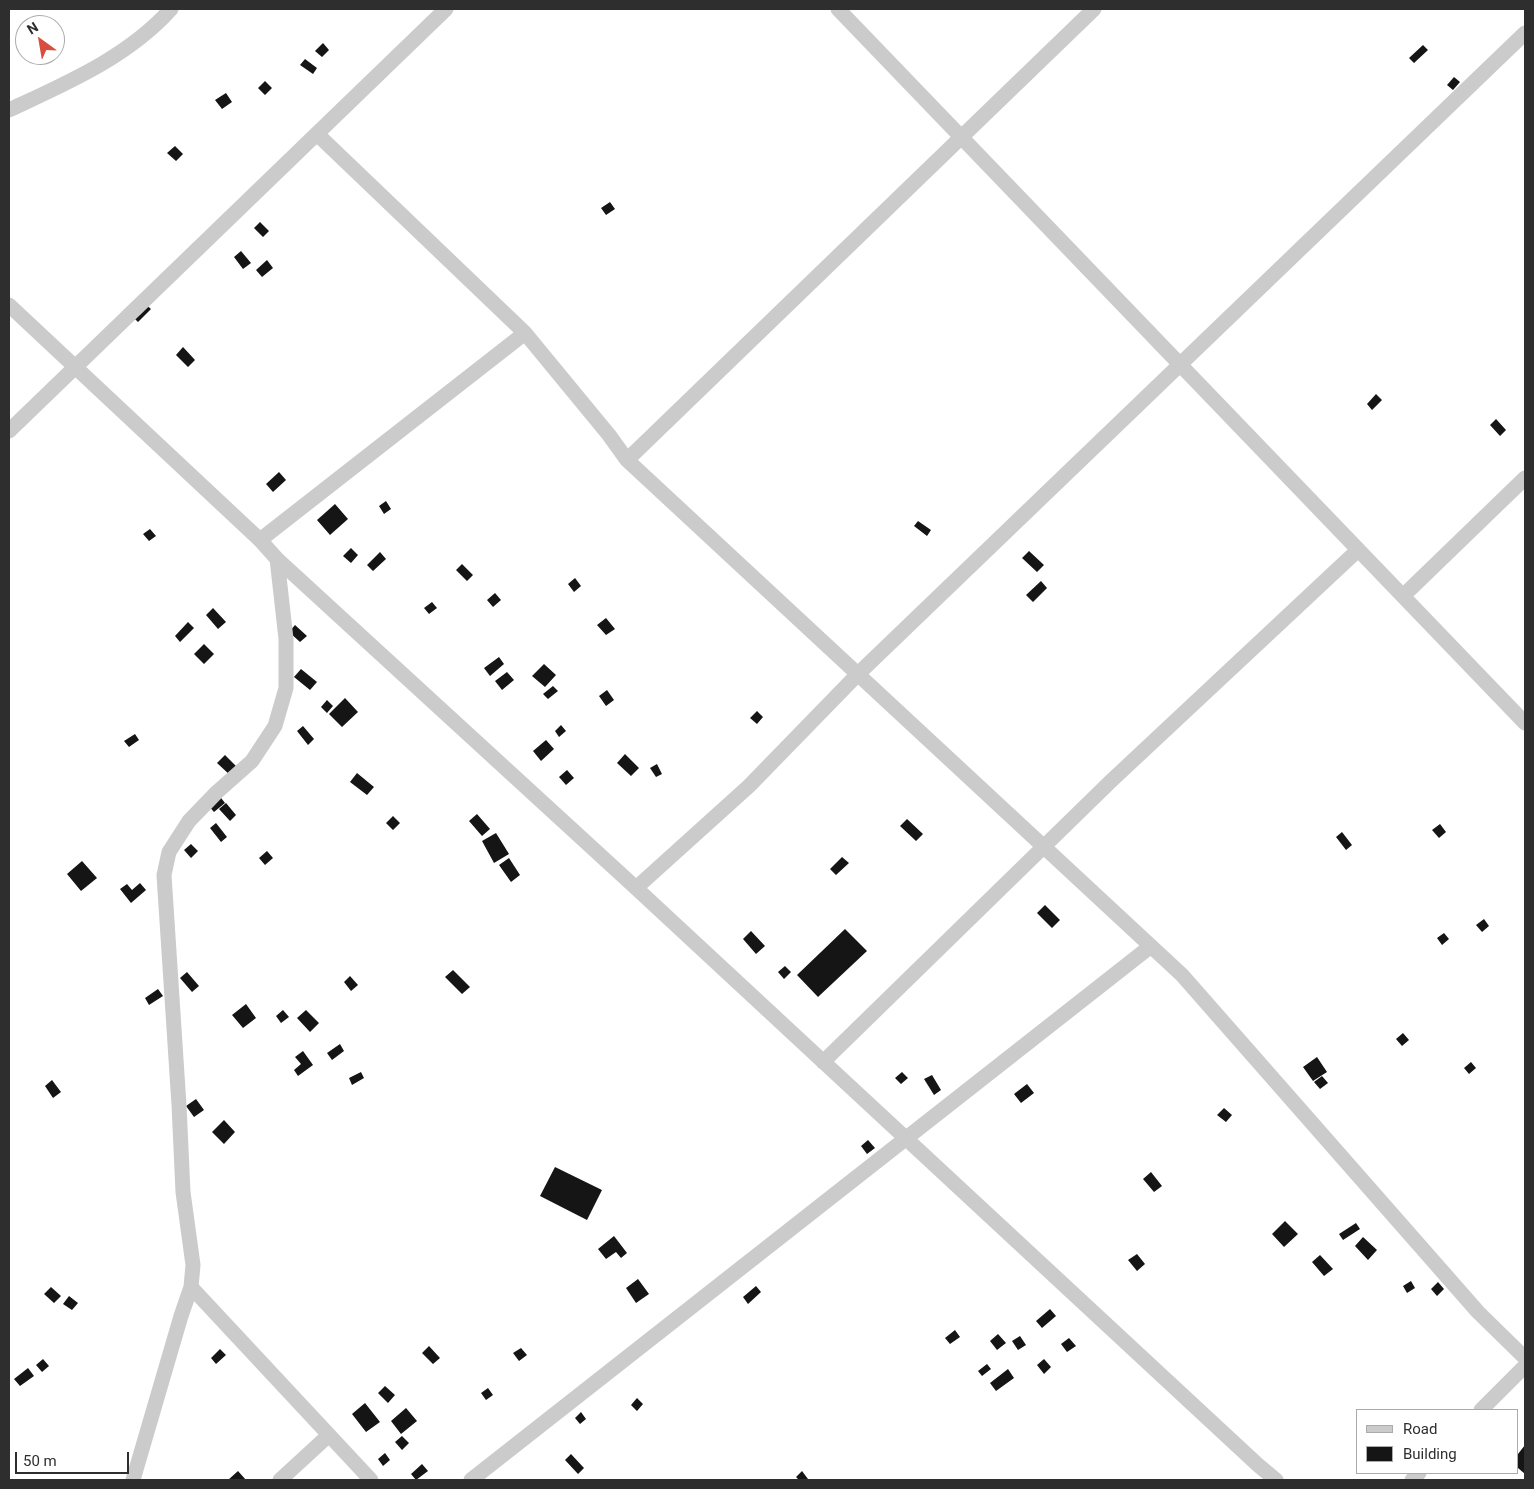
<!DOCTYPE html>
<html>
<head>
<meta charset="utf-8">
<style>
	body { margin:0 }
	#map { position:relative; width:1534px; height:1489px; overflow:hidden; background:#fff; font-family:Roboto,sans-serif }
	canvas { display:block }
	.frame { position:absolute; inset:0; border:10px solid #2e2e2e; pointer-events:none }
	.legend { position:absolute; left:1356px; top:1409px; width:162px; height:65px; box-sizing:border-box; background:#fff; border:1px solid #ababab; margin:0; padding:6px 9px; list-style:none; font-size:15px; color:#2e2e2e }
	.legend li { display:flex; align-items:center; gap:10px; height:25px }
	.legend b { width:25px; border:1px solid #ababab }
	.north { position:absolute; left:15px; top:15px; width:50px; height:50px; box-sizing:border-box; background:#fff; border:1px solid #ababab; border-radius:50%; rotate:328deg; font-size:14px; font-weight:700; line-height:20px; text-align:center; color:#2e2e2e }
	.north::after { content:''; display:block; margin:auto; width:18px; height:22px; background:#d84d3d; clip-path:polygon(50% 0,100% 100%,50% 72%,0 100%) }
	.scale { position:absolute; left:15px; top:1452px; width:114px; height:22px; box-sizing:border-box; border:2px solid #2e2e2e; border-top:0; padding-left:6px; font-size:15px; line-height:18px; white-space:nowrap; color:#2e2e2e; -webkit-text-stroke:4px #fff; paint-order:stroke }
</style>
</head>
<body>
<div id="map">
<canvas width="1534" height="1489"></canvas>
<div class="frame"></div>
<ul class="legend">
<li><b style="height:6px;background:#cbcbcb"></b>Road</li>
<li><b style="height:14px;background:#151515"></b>Building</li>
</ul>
<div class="north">N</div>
<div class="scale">50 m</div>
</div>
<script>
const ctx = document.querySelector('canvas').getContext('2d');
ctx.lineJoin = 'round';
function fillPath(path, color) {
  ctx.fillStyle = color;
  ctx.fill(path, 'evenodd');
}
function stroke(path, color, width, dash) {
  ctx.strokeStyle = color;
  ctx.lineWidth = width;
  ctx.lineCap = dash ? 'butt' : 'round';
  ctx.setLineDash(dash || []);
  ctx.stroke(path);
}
const building = new Path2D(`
	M323 43 329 50 322 57 315 51Z
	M1423 45 1428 50 1414 63 1409 58Z
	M305 59 317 68 313 74 300 65Z
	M1454 77 1460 82 1453 90 1447 85Z
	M265 81 272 88 265 95 258 88Z
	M226 93 232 102 222 109 215 100Z
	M175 146 183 154 176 161 167 153Z
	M610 202 615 209 606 215 601 208Z
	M260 222 269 231 263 237 254 228Z
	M241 251 251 263 243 269 234 257Z
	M267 260 273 268 262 277 256 270Z
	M143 302 151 309 138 322 131 315Z
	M183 347 195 360 188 367 176 355Z
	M1376 394 1382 400 1372 410 1367 404Z
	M1496 419 1506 430 1500 436 1490 425Z
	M279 472 286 480 273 492 266 484Z
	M386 501 391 509 384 514 379 506Z
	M335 504 348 519 330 535 317 520Z
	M918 521 931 530 927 536 914 526Z
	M150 529 156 536 149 541 143 534Z
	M351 548 358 555 351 563 343 556Z
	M1029 551 1044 565 1037 572 1022 558Z
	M380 552 386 559 373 571 367 565Z
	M462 564 473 575 467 581 456 570Z
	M575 578 581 586 574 592 568 584Z
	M1041 581 1047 588 1033 602 1026 595Z
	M495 593 501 600 493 607 487 600Z
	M432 602 437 608 429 614 424 608Z
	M213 608 226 622 218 629 206 615Z
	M606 618 615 629 606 635 597 625Z
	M188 622 194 628 180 642 175 636Z
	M295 625 307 636 300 642 289 632Z
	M204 644 214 654 204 664 194 654Z
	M499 657 504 664 490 676 484 668Z
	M544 664 556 675 545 687 532 676Z
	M301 669 317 682 310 690 294 677Z
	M507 672 514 680 502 690 495 681Z
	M553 686 558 691 548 699 543 694Z
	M607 690 614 700 606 706 599 696Z
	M345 698 358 712 342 727 329 714Z
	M327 700 333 706 327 713 321 707Z
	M757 711 763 717 757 724 750 718Z
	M561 725 566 731 559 737 555 731Z
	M303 726 314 739 308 745 297 731Z
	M135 734 139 740 129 747 124 741Z
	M546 740 554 749 541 761 533 751Z
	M625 754 639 768 631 776 617 763Z
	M225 755 238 768 231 776 217 763Z
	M657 764 662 774 656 777 650 768Z
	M567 770 574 778 566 785 559 777Z
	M357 773 374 787 367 795 350 782Z
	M218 794 225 803 214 812 207 804Z
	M226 803 236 815 230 821 219 809Z
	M477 814 490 829 482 836 469 821Z
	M393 816 400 823 393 830 386 823Z
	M907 819 923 834 916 841 900 826Z
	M216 823 227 837 221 842 210 828Z
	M1440 824 1446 832 1439 838 1432 830Z
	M1342 832 1352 845 1346 850 1336 837Z
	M496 833 509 854 494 863 482 841Z
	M191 844 198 851 191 858 184 850Z
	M267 851 273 858 265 865 259 858Z
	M842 857 849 863 836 875 830 869Z
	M509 858 520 875 511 882 499 865Z
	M82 861 97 878 81 891 67 874Z
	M140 883 146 890 131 903 120 889 127 884 132 890Z
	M1045 905 1060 920 1052 928 1037 913Z
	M1484 919 1489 926 1482 932 1476 925Z
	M845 929 867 951 818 997 797 975Z
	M751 931 765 946 756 954 743 939Z
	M1444 933 1449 939 1442 945 1437 938Z
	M785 966 791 972 784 979 778 972Z
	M453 970 470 987 462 994 445 977Z
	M187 972 199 986 192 992 180 978Z
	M350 976 358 985 351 991 344 982Z
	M158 989 163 996 149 1005 145 998Z
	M246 1004 256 1018 243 1028 232 1015Z
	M283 1010 289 1017 281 1023 276 1016Z
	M306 1010 319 1023 310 1032 297 1018Z
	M1403 1033 1409 1040 1402 1046 1396 1039Z
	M340 1044 344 1051 332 1060 327 1053Z
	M303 1051 313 1065 298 1076 294 1070 301 1064 295 1057Z
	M1317 1057 1327 1072 1313 1081 1303 1067Z
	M1471 1062 1476 1068 1469 1074 1464 1068Z
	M361 1072 364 1078 352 1085 349 1078Z
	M902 1072 908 1078 901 1084 895 1078Z
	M932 1075 941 1090 934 1095 924 1079Z
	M1322 1076 1328 1083 1320 1089 1314 1082Z
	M52 1080 61 1092 53 1098 45 1086Z
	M1027 1084 1034 1093 1021 1103 1014 1094Z
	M196 1099 204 1110 194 1117 186 1106Z
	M1224 1108 1232 1115 1226 1122 1217 1115Z
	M224 1120 235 1132 224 1144 212 1132Z
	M868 1140 875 1148 867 1154 861 1146Z
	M555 1167 602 1190 587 1220 540 1196Z
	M1151 1172 1162 1186 1154 1192 1143 1179Z
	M1285 1221 1298 1234 1284 1247 1272 1234Z
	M1356 1223 1360 1229 1343 1240 1339 1234Z
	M614 1236 627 1253 621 1258 616 1252 606 1259 598 1249Z
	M1363 1237 1377 1250 1368 1260 1355 1246Z
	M1137 1254 1145 1264 1137 1271 1128 1260Z
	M1320 1255 1333 1269 1324 1276 1312 1262Z
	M638 1279 649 1294 636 1303 626 1288Z
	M1411 1281 1415 1288 1407 1293 1403 1286Z
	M1438 1282 1444 1289 1437 1296 1431 1289Z
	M756 1286 761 1292 748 1304 743 1297Z
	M51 1287 61 1296 54 1303 44 1294Z
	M69 1296 78 1303 72 1310 63 1304Z
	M1050 1309 1056 1316 1042 1328 1036 1321Z
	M955 1330 960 1337 950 1344 945 1338Z
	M998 1334 1006 1343 997 1350 990 1341Z
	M1020 1336 1026 1345 1018 1350 1012 1341Z
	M1069 1338 1076 1346 1067 1352 1061 1344Z
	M429 1346 440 1358 433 1364 422 1353Z
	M521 1348 527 1355 519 1361 513 1353Z
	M220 1349 226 1355 216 1364 211 1358Z
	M43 1359 49 1366 42 1372 36 1365Z
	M1044 1359 1051 1367 1044 1374 1037 1365Z
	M987 1364 991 1369 982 1376 978 1371Z
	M28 1368 34 1376 20 1386 14 1379Z
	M1008 1369 1014 1378 996 1391 990 1383Z
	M385 1386 395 1395 388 1403 378 1393Z
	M488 1388 493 1395 486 1400 481 1393Z
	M637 1398 643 1404 637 1411 631 1405Z
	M365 1403 380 1422 366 1432 352 1414Z
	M406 1408 417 1421 401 1434 391 1421Z
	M581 1412 586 1419 580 1424 575 1418Z
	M402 1436 409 1443 402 1450 395 1442Z
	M1525 1445V1474L1518 1468V1454Z
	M385 1453 390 1460 383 1466 378 1459Z
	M571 1454 584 1468 578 1474 565 1460Z
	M422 1464 428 1471 416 1480 411 1474Z
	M238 1471 246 1480H228Z
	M802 1471 808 1479 806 1480H799L796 1477Z`);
const minor = new Path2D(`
	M838 9 1525 723
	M9 110C67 83 128 57 171 9
	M317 134 525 333 609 435 627 460 1182 975 1478 1312 1525 1358
	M9 305 260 540 277 559 636 888 1258 1465 1276 1480
	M9 431 446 9
	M627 460 1094 9
	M260 540 525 333
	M1403 596 1525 478
	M636 888 749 786 858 674 1525 33
	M823 1062 1111 781 1358 550
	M191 1287 371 1480
	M1481 1410 1525 1366
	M133 1480 181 1316 191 1287 193 1265 183 1192 179 1105 164 875 169 852 189 821 217 792 252 761 275 726 286 688V639L277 559
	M280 1480 329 1435
	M471 1480 1151 946
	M1412 1480 1419 1473`);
fillPath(building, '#151515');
stroke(minor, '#cbcbcb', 15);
</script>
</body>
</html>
